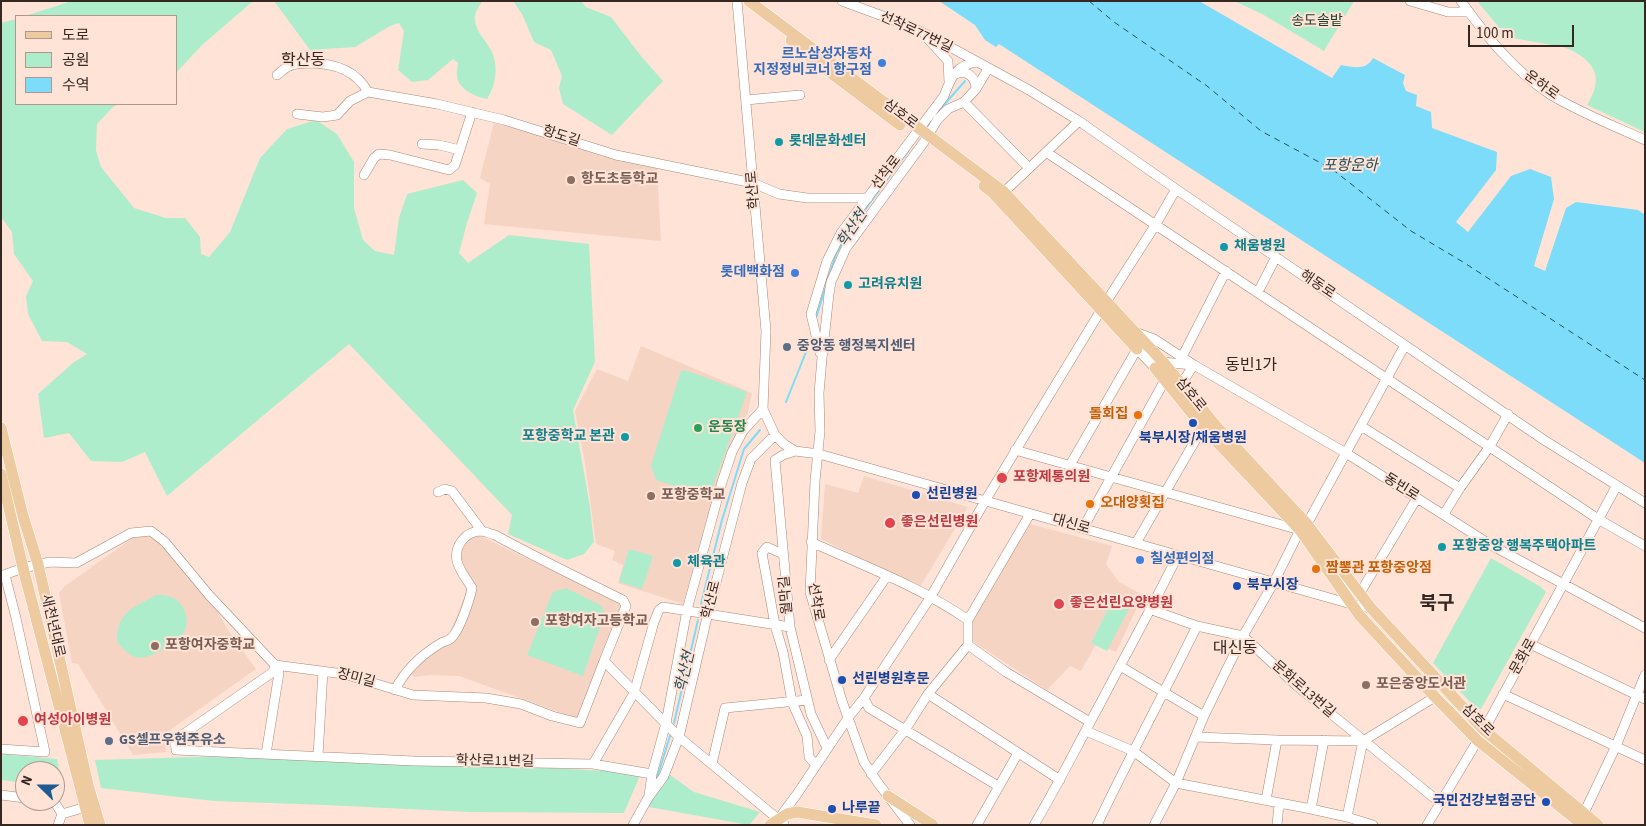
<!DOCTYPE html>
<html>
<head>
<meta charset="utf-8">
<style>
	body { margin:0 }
	#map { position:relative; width:1646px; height:826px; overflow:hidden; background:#ffe3d6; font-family:"Source Sans 3","Noto Sans KR",sans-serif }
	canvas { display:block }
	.frame { position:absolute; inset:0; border:2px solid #352822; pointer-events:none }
	.legend { position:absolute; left:15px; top:15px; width:162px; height:90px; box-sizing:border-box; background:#ffe3d6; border:1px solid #ae988e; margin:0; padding:6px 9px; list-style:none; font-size:15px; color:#352822 }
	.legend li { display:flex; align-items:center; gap:10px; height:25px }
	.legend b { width:25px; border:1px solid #ae988e }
	.north { position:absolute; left:15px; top:761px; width:50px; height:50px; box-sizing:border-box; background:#ffe3d6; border:1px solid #ae988e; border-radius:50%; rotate:292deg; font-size:14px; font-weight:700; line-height:20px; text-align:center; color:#352822 }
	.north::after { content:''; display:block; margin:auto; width:18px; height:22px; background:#215a91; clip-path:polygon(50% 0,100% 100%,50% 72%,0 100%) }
	.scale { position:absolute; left:1468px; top:25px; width:106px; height:22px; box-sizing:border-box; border:2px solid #352822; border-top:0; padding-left:6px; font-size:15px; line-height:18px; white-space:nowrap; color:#352822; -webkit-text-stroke:4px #ffe3d6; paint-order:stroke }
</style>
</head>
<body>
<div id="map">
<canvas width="1646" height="826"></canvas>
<div class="frame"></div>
<ul class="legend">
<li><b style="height:6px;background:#edca9f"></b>도로</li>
<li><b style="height:14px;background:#aeedcb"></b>공원</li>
<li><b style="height:14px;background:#7ddcf9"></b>수역</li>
</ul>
<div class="north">N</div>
<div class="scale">100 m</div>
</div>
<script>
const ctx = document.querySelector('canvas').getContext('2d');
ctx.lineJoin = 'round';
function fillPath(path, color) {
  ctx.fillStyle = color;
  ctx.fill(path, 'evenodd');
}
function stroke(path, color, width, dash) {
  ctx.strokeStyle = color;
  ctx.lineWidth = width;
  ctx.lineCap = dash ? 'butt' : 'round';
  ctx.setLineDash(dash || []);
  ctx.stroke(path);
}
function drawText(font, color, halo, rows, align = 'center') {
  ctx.font = font + ' "Source Sans 3","Noto Sans KR",sans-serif';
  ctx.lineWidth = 4;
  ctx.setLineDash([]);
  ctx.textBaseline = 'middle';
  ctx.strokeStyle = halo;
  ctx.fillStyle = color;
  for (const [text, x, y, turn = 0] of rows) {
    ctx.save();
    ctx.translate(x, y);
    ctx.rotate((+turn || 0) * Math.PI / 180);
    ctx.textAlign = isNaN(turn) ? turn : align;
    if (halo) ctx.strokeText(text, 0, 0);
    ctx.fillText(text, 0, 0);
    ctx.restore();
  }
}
const built = new Path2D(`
	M494 123 564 141 600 155 657 168 661 241 484 224 490 184 480 178Z
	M641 346 752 393 748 412 723 465 683 604 618 583 623 565 612 560 615 551 596 544 585 463 575 411 597 369 628 381Z
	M864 476 968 507 920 587 821 539 825 484 858 493Z
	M1030 524 1112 546 1106 564 1119 582 1143 595 1116 652 1096 644 1081 671 1070 666 1047 690 971 640 969 628 974 614Z
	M151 531 208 595 228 630 256 669 163 735 166 752 133 755 78 664 72 663 59 593 65 586 138 534Z
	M478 535 622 604 578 719 459 676 430 675 414 677 409 671 447 640 470 583 459 560 466 537Z`);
const green = new Path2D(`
	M72 1H259L252 2 202 45 176 73V16H25Z
	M274 1H483C480 5 476 10 475 15 473 29 485 39 491 50 499 66 496 85 487 99 476 97 457 89 457 75 456 72 458 67 458 63L453 59 428 80 412 82 398 70 404 31 399 23 390 26 355 47 310 50Z
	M513 1H581L586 7 611 17 641 56 663 81 612 135 563 104 559 88 562 76 551 50 534 42 522 14Z
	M1234 1H1354L1324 51 1262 14Z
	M1477 1H1645V132L1587 105C1590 99 1594 93 1595 87 1601 66 1580 53 1563 47L1507 37Z
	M16 19V104H119L113 107 97 124 96 150 101 167 134 208 166 218H185L200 237 201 254 209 257 230 232 260 158 287 129 316 120 337 134 354 162V208L363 240 375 251 394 255 399 218 407 194 463 180 477 193 467 223 459 253 468 263 509 235 589 244 595 362 573 410 590 507 594 542 584 554 567 560 508 534 512 515 349 344 167 496 145 452 122 462 91 461 69 433 44 438 38 394 74 362 87 354 67 342 42 341 28 314 26 296 33 281 14 254 12 232 1 217V23Z
	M684 370 747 392 709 497 656 480 651 465 681 371Z
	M629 549 653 556 642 589 619 582Z
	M1491 558 1541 587 1546 592 1481 709H1477L1433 663Z
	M566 588 600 605 605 612 583 676 527 655 553 592Z
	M1116 593 1133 601 1107 651 1091 643Z
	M156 595C162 595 169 595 175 599 188 607 191 628 179 639 175 643 168 646 163 649 140 662 134 661 117 642 117 611 132 609 156 595Z
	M1 754 57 759 63 788 55 787V771H25V783L1 780Z
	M298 754 641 773 624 813 470 812 325 805 214 801 101 788 95 760Z
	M666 772 694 792 760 812 749 825 649 807 648 798Z`);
const water = new Path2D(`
	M939 1H1199L1332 78 1341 65C1353 67 1366 71 1373 58L1405 75 1403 83 1406 91 1417 95 1416 106 1431 112 1432 128 1497 152 1496 170 1456 222 1468 232 1511 176 1530 169 1551 177 1554 199 1534 266 1545 271 1566 208 1576 202 1638 210 1645 215V463L999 44 996 47 985 40 975 25Z`);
const stream = new Path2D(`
	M936 114 965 81
	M816 318 836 254 850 230 909 150
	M786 402 808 347
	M701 604 722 520 744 449 760 430
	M674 723 698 620
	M656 781 670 736`);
const ferry = new Path2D(`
	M1089 1 1114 22 1207 86 1261 131 1332 169 1411 231 1463 262 1645 380`);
const minor = new Path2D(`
	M737 1 766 331 763 409 775 435 784 444 795 451 819 454 1351 604 1371 608
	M842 1 907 25 930 36 1029 90 1079 121 1176 189 1544 440 1645 503
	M1410 1 1448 12H1469
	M1461 1C1487 37 1514 71 1551 95 1581 113 1614 126 1645 140
	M928 39 948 61 949 82
	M955 74C968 70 975 76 976 89
	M277 75C281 72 285 67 290 66 295 63 303 64 309 63 333 63 356 70 368 92
	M746 100 800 95
	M964 102 1029 168
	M297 114 323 117 337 115 350 101 368 92 437 104 504 120 616 155 753 183 779 194 807 198H868
	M422 144 439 145 460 150
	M1046 152 1598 519 1645 546
	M364 175 374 158 379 154 390 155 449 170 455 165 472 112
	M1004 192 1079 121
	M1258 292 1276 257
	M1135 332 1154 339 1194 365 1346 453 1491 545 1645 628
	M820 353 811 314 827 261 841 233 944 96C951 77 956 65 977 62
	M1182 357 1226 271
	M1181 384 1194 365
	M1361 426 1460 488
	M1015 450 1300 530 1274 582 1243 636 1204 716 1176 783 1154 825
	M795 451 783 455 775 460 790 627 811 714 827 748
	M1070 465 1137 349 1155 368 1163 362 1192 365
	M438 492 445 489 452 491 482 531
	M1444 514 1460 488 1490 446 1508 414
	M1307 524 1405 345
	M1083 528 1165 380
	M811 542C864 566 921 587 968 620
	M1136 543 1203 427
	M783 554 767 547 762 553 775 625 783 652 792 702 807 736 809 757 816 765
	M1 576 23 568 50 562 76 563 131 533 151 531 165 542 209 595 275 665 279 673 266 754
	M1360 593 1417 498
	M1152 610 1197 626 1243 636 1297 686 1439 802
	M1530 644 1645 699
	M968 645 1006 672 1090 722
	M829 660 887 576
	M275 665 344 674 413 695 486 698 521 704 552 716 580 723 604 661 679 737 784 824
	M275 665 273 672 175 740 176 750 414 761 593 764 652 774
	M1120 666 1204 716
	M395 690C405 670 421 655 441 643 444 641 449 641 451 638 459 632 470 599 472 588 467 580 459 570 457 561 454 546 465 532 480 531 485 531 490 534 495 535 537 558 580 579 623 600L626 606 604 661
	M928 694 1060 780
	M1503 694 1645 760
	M864 698 869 708 998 786
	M1086 731 1133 751 1176 783 1311 809 1347 817 1373 825
	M1196 737 1277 740 1363 741 1435 697
	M1 749 45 752 16 618 5 575
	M318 756 323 671
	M593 764 634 693 654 622 659 610 663 607 790 627
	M712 764 725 708 807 700
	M871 774 905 730 928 694 968 645V620L1030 514
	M1 795 25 798
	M649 795 652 774 666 723 687 610 722 482 732 452 743 431 763 409
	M1266 800 1277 740
	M51 801H54L62 814 58 825
	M1311 809 1324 740
	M1584 813 1616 746 1645 675
	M62 814 86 807
	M780 817 797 794 848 718 864 698 930 598 985 501 1101 310 1156 224 1176 189
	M1347 817 1363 741
	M633 825 648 798 664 776 679 737 708 613 742 483 751 459 775 435
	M910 825 878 783 864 762 842 701 810 592 815 481 820 431 819 393 822 358 829 294 831 282 846 248 924 142 938 119 948 109 964 102 976 89 988 69
	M977 825 1018 753
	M1034 825C1058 785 1078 744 1100 704 1126 654 1153 606 1178 555
	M1097 825C1129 758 1164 693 1197 626
	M1277 825 1279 804
	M1427 825 1484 730 1616 487`);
const major = new Path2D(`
	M749 1 1004 192 1163 362 1217 427 1307 524 1371 608 1484 730 1598 825
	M791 40 819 64 900 125
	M984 186 992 192 1137 349
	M1155 368 1203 427 1300 530 1360 616 1435 697 1477 740 1583 825
	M1 428 23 516 38 564 88 785 100 825
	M1 474 23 568 90 825
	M888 796 933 825
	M770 825 787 814 797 812 876 825`);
const markers = [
	[882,63,5,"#3f7fe0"],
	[779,142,5,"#0f9aa8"],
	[571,180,5,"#8d6e63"],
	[1224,247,5,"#0f9aa8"],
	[795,273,5,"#3f7fe0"],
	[848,285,5,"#0f9aa8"],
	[787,347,5,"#5c6f8a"],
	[1138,415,5,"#e8710a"],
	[1193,423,5,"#1a4fb4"],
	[698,428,5,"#2e9e5b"],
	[625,437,5,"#0f9aa8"],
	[1002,478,6,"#e0444e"],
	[916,495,5,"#1a4fb4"],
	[651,496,5,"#8d6e63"],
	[1090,504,5,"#e8710a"],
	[890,523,6,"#e0444e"],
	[1442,547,5,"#0f9aa8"],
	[1140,560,5,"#3f7fe0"],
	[677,563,5,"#0f9aa8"],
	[1316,569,5,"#e8710a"],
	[1237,586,5,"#1a4fb4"],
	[1059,604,6,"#e0444e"],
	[535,622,5,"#8d6e63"],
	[155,646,5,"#8d6e63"],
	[842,680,5,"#1a4fb4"],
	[1366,685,5,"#8d6e63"],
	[23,721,6,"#e0444e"],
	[109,741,5,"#5c6f8a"],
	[1546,802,5,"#1a4fb4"],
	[832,809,5,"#1a4fb4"]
];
const parkNames = [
	["송도솔밭",1317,22]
];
const streetNames = [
	["선착로77번길",916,33,25],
	["운하로",1541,86,36],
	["삼호로",900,115,37],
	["항도길",561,137,18],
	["선착로",887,173,-53],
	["학산로",754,190,-95],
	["해동로",1317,285,34],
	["삼호로",1190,395,51],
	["동빈로",1401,488,32],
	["대신로",1071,525,16],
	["월막길",787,595,-95],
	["학산로",712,600,-76],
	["선착로",815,602,80],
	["새천년대로",52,626,77],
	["문화로",1524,657,-61],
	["장미길",356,679,15],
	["문화로13번길",1303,690,41],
	["삼호로",1477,721,45],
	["학산로11번길",495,762,1]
];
const shopNames = [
	["르노삼성자동차",872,55],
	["지정정비코너 항구점",872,71],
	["롯데백화점",785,273],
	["칠성편의점",1150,560,"left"]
];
const cultureNames = [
	["롯데문화센터",789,142],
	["채움병원",1234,247],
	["고려유치원",858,285],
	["포항중학교 본관",615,437,"right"],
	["포항중앙 행복주택아파트",1452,547],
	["체육관",687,563]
];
const educationNames = [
	["항도초등학교",581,180],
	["포항중학교",661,496],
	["포항여자고등학교",545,622],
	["포항여자중학교",165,646],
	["포은중앙도서관",1376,685]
];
const serviceNames = [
	["중앙동 행정복지센터",797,347],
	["GS셀프우현주유소",119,741]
];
const foodNames = [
	["돌회집",1128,415,"right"],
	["오대양횟집",1100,504],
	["짬뽕관 포항중앙점",1326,569]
];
const leisureNames = [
	["운동장",708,428]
];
const transitNames = [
	["북부시장/채움병원",1193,439,"center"],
	["선린병원",926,495],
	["북부시장",1247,586],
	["선린병원후문",852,680],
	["국민건강보험공단",1536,802,"right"],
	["나루끝",842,809]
];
const healthNames = [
	["포항제통의원",1013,478],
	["좋은선린병원",901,523],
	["좋은선린요양병원",1070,604],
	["여성아이병원",34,721]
];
const waterNames = [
	["포항운하",1350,167],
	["학산천",853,229,-56],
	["학산천",686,672,-77]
];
const quarterNames = [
	["학산동",303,61],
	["동빈1가",1251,366],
	["대신동",1235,649]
];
const districtNames = [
	["북구",1437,605]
];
fillPath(built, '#f5d4c4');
fillPath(green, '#aeedcb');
fillPath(water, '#7ddcf9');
stroke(stream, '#7ddcf9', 2);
stroke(ferry, '#254f5c', 1, [6, 5]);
stroke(minor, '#a8897a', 10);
stroke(major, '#fff', 12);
stroke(minor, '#fff', 9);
stroke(major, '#edca9f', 11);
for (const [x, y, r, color] of markers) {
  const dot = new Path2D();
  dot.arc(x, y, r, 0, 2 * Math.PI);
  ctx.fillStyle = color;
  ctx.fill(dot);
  stroke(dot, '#ffe3d6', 2);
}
drawText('14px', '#193d2c', '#ffe3d6', parkNames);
drawText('14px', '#352822', '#ffe3d6', streetNames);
drawText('bold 14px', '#366cbe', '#ffe3d6', shopNames, 'right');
drawText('bold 14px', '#0d838f', '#ffe3d6', cultureNames, 'left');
drawText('bold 14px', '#785e54', '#ffe3d6', educationNames, 'left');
drawText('bold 14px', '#4e5e75', '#ffe3d6', serviceNames, 'left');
drawText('bold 14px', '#c56008', '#ffe3d6', foodNames, 'left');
drawText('bold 14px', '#27864d', '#ffe3d6', leisureNames, 'left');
drawText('bold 14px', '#164399', '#ffe3d6', transitNames, 'left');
drawText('bold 14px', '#be3a42', '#ffe3d6', healthNames, 'left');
drawText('italic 15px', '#254f5c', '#ffe3d6', waterNames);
drawText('16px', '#352822', '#ffe3d6', quarterNames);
drawText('bold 19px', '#352822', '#ffe3d6', districtNames);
</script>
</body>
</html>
